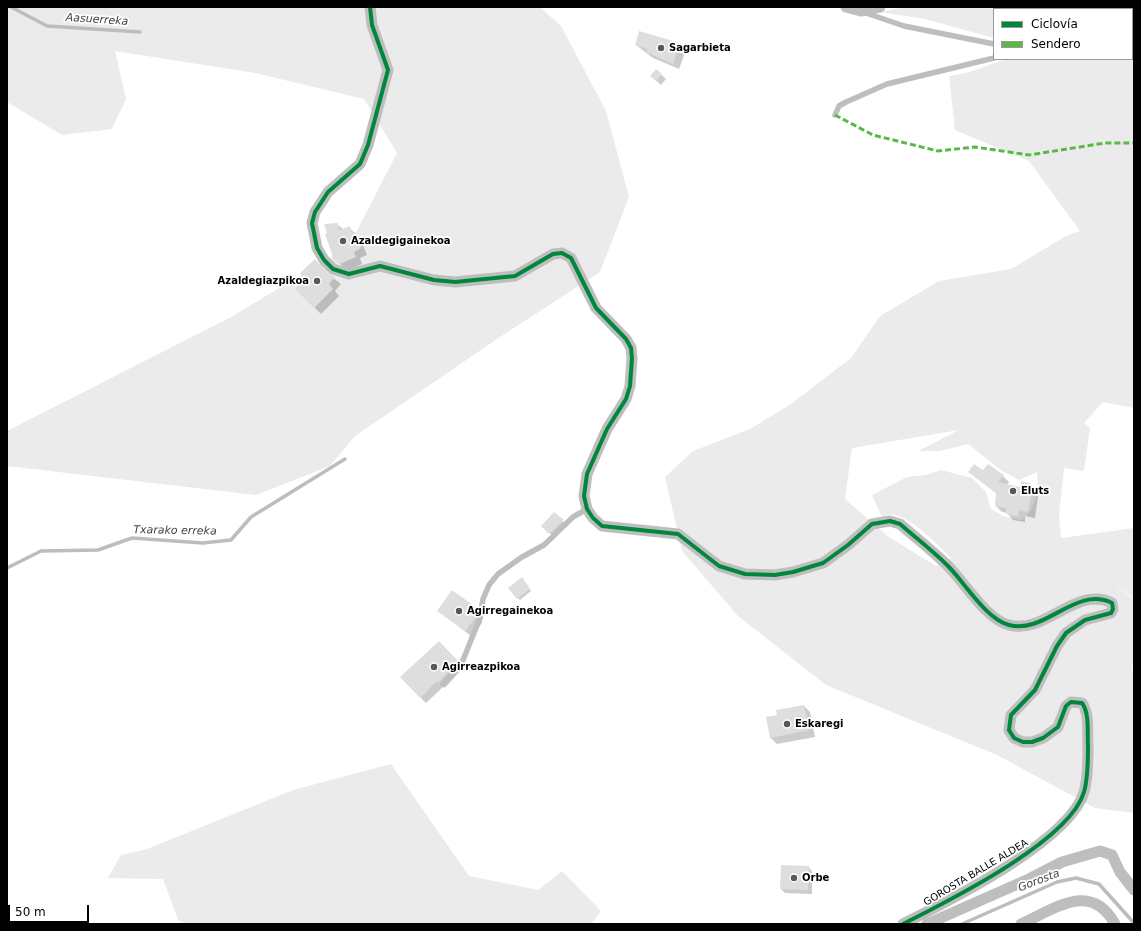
<!DOCTYPE html>
<html>
<head>
<meta charset="utf-8">
<style>
	body { margin:0 }
	#map { position:relative; width:1141px; height:931px; overflow:hidden; background:#fff; font-family:"DejaVu Sans",sans-serif }
	canvas { display:block }
	.frame { position:absolute; inset:0; border:8px solid #000; pointer-events:none }
	.legend { position:absolute; left:993px; top:8px; width:140px; height:52px; box-sizing:border-box; background:#fff; border:1px solid #999; margin:0; padding:5px 7px; list-style:none; font-size:12px; color:#000 }
	.legend li { display:flex; align-items:center; gap:8px; height:20px }
	.legend b { width:20px; border:1px solid #999 }
	.scale { position:absolute; left:8px; top:905px; width:81px; height:18px; box-sizing:border-box; border:2px solid #000; border-top:0; padding-left:5px; font-size:12px; line-height:14px; white-space:nowrap; color:#000; -webkit-text-stroke:3px #fff; paint-order:stroke }
</style>
</head>
<body>
<div id="map">
<canvas width="1141" height="931"></canvas>
<div class="frame"></div>
<ul class="legend">
<li><b style="height:5px;background:#00873e"></b>Ciclovía</li>
<li><b style="height:5px;background:#58b947"></b>Sendero</li>
</ul>
<div class="scale">50 m</div>
</div>
<script>
const ctx = document.querySelector('canvas').getContext('2d');
ctx.lineJoin = 'round';
function fillPath(path, color) {
  ctx.fillStyle = color;
  ctx.fill(path, 'evenodd');
}
function stroke(path, color, width, dash) {
  ctx.strokeStyle = color;
  ctx.lineWidth = width;
  ctx.lineCap = dash ? 'butt' : 'round';
  ctx.setLineDash(dash || []);
  ctx.stroke(path);
}
function drawText(font, color, halo, rows, align = 'center') {
  ctx.font = font + ' "DejaVu Sans",sans-serif';
  ctx.lineWidth = 3.5;
  ctx.setLineDash([]);
  ctx.textBaseline = 'middle';
  ctx.strokeStyle = halo;
  ctx.fillStyle = color;
  for (const [text, x, y, turn = 0] of rows) {
    ctx.save();
    ctx.translate(x, y);
    ctx.rotate((+turn || 0) * Math.PI / 180);
    ctx.textAlign = isNaN(turn) ? turn : align;
    if (halo) ctx.strokeText(text, 0, 0);
    ctx.fillText(text, 0, 0);
    ctx.restore();
  }
}
const green = new Path2D(`
	M7 7H540L561 26 606 111 629 197 600 272 500 337 355 436 330 466 256 495 7 466V431L231 317 349 246 397 153 364 99 255 73 115 51 126 99 112 129 62 135 7 102Z
	M906 7H1093L1094 9H994V38L925 19 880 12Z
	M1134 20V408L1103 402 1084 423 1090 428 1084 471 1064 468 1059 515 1061 537 1062 538 1134 528V599L1098 569 1134 600V656L1132 671 1134 674V813L1095 808 997 755 826 685 738 616 682 551 665 477 693 451 750 429 791 404 851 358 880 316 939 281 1011 269 1066 236 1080 231 1029 161 955 130 949 76 966 73 1007 59H1132V21ZM959 430 918 451H940L968 444 1002 471 1019 480 1037 472C1038 492 1038 507 1021 520L1003 516 991 509 986 492 972 478 941 470 926 475 907 477 872 495 882 517C901 504 937 545 951 558L936 566 889 537 845 499 852 448Z
	M391 764 469 876 538 890 562 871 601 911 591 924H186L178 920 163 879 108 878 121 855 147 849 293 790Z`);
const shadow = new Path2D(`
	M679 44 686 50 679 69 653 58 636 45Z
	M656 70 666 79 661 85 651 76Z
	M337 224 343 229 349 227 361 240 367 255 360 258 362 264 347 270 338 262Z
	M329 275 341 284 335 291 339 296 321 314 296 289Z
	M983 471 1003 476 1009 482 1007 485 1021 488 1029 483 1038 496 1035 518 1025 516V522L1013 520 1007 513 1002 512 996 506 997 494 970 472Z
	M554 513 564 523 552 535 542 526Z
	M523 580 531 591 520 600 518 598Z
	M477 609 483 616 482 623 472 637 438 610Z
	M439 643 463 668 445 688 443 687 426 703 420 697Z
	M804 706 810 712 815 737 777 744 770 737 778 716Z
	M808 867 812 871V894L785 893 781 889Z`);
const stream = new Path2D(`
	M11 7 47 26 140 32
	M7 568 41 551 98 550 132 538 203 543 231 540 251 517 345 459
	M962 924 1057 882 1076 878 1099 884 1134 923`);
const building = new Path2D(`
	M639 31 680 43 673 64 646 52 648 49 635 45Z
	M656 69 662 74 656 81 650 76Z
	M338 223 339 230 350 226 352 233 355 232 361 248 354 252 356 257 340 264 334 260 325 234 327 233 324 224Z
	M315 259 328 274 335 277 329 284 333 289 314 308 295 289 304 279 300 273Z
	M974 464 983 470 988 464 1004 475 998 482 1020 487 1021 481 1029 483V488L1032 489 1028 512 1019 510 1018 516 1006 514V508L995 506 996 493 968 472Z
	M554 512 564 520 549 534 541 526Z
	M522 577 530 589 517 599 508 588Z
	M452 590 477 608 476 617 465 631 437 611Z
	M439 641 458 661 438 683 437 681 420 698 400 677Z
	M804 705 809 730 770 738 766 717 777 715 776 710Z
	M781 865 809 866 808 890 780 889Z`);
const service = new Path2D(`
	M863 12 904 26 994 44
	M835 115 839 106 846 102 887 84 994 58
	M443 684 461 665 480 618 483 599 489 585 498 574 522 557 544 545 573 517 587 509`);
const minor = new Path2D(`
	M370 7 372 25 388 70 368 145 360 164 328 192 315 212 312 223 317 248 324 260 333 269 349 274 380 266 434 280 455 282 515 276 553 254 562 253 571 258 596 308 626 339 631 348 632 358 630 386 626 399 607 429 587 474 584 496 587 509 593 518 602 526 678 534 719 566 745 574 775 575 793 572 823 563 848 545 872 524 890 521 900 524C916 538 933 551 948 566 965 583 986 619 1009 625 1045 635 1076 585 1112 603L1113 609 1111 613 1085 620 1066 633 1057 646 1035 690 1011 715 1009 730 1014 738 1023 742H1032L1043 738 1058 727 1066 706 1071 702 1082 703C1090 714 1087 733 1088 747 1088 762 1088 778 1084 792 1070 841 948 901 903 924
	M846 7 861 11 880 7
	M927 924 1029 879 1062 862 1100 851 1112 855 1120 872 1134 890
	M1021 924C1055 909 1091 880 1115 924`);
const quiet = new Path2D(`
	M835 115 873 135 938 151 975 147 1029 155 1105 143H1134`);
const cycleway = new Path2D(`
	M370 7 372 25 388 70 368 145 360 164 328 192 315 212 312 223 317 248 324 260 333 269 349 274 380 266 434 280 455 282 515 276 553 254 562 253 571 258 596 308 626 339 631 348 632 358 630 386 626 399 607 429 587 474 584 496 587 509 593 518 602 526 678 534 719 566 745 574 775 575 793 572 823 563 848 545 872 524 890 521 900 524C916 538 933 551 948 566 965 583 986 619 1009 625 1045 635 1076 585 1112 603L1113 609 1111 613 1085 620 1066 633 1057 646 1035 690 1011 715 1009 730 1014 738 1023 742H1032L1043 738 1058 727 1066 706 1071 702 1082 703C1090 714 1087 733 1088 747 1088 762 1088 778 1084 792 1070 841 948 901 903 924`);
const markers = [
	[661,48,4,"#595959"],
	[343,241,4,"#595959"],
	[317,281,4,"#595959"],
	[1013,491,4,"#595959"],
	[459,611,4,"#595959"],
	[434,667,4,"#595959"],
	[787,724,4,"#595959"],
	[794,878,4,"#595959"]
];
const poiNames = [
	["Sagarbieta",669,48],
	["Azaldegigainekoa",351,241],
	["Azaldegiazpikoa",309,281,"right"],
	["Eluts",1021,491],
	["Agirregainekoa",467,611],
	["Agirreazpikoa",442,667],
	["Eskaregi",795,724],
	["Orbe",802,878]
];
const streetNames = [
	["GOROSTA BALLE ALDEA",976,873,-31]
];
const waterNames = [
	["Aasuerreka",97,20,4],
	["Txarako erreka",175,531,1],
	["Gorosta",1039,881,-21]
];
fillPath(green, '#ebebeb');
fillPath(shadow, '#0003');
stroke(stream, '#bdbdbd', 3.5);
fillPath(building, '#dedede');
stroke(service, '#bebebe', 5.5);
stroke(minor, '#bebebe', 11);
stroke(quiet, '#58b947', 3, [6, 3]);
stroke(cycleway, '#00873e', 4);
for (const [x, y, r, color] of markers) {
  const dot = new Path2D();
  dot.arc(x, y, r, 0, 2 * Math.PI);
  ctx.fillStyle = color;
  ctx.fill(dot);
  stroke(dot, '#fff', 1.5);
}
drawText('bold 10px', '#000', '#fff', poiNames, 'left');
drawText('10px', '#000', '#fff', streetNames);
drawText('italic 11px', '#424242', '#fff', waterNames);
</script>
</body>
</html>
